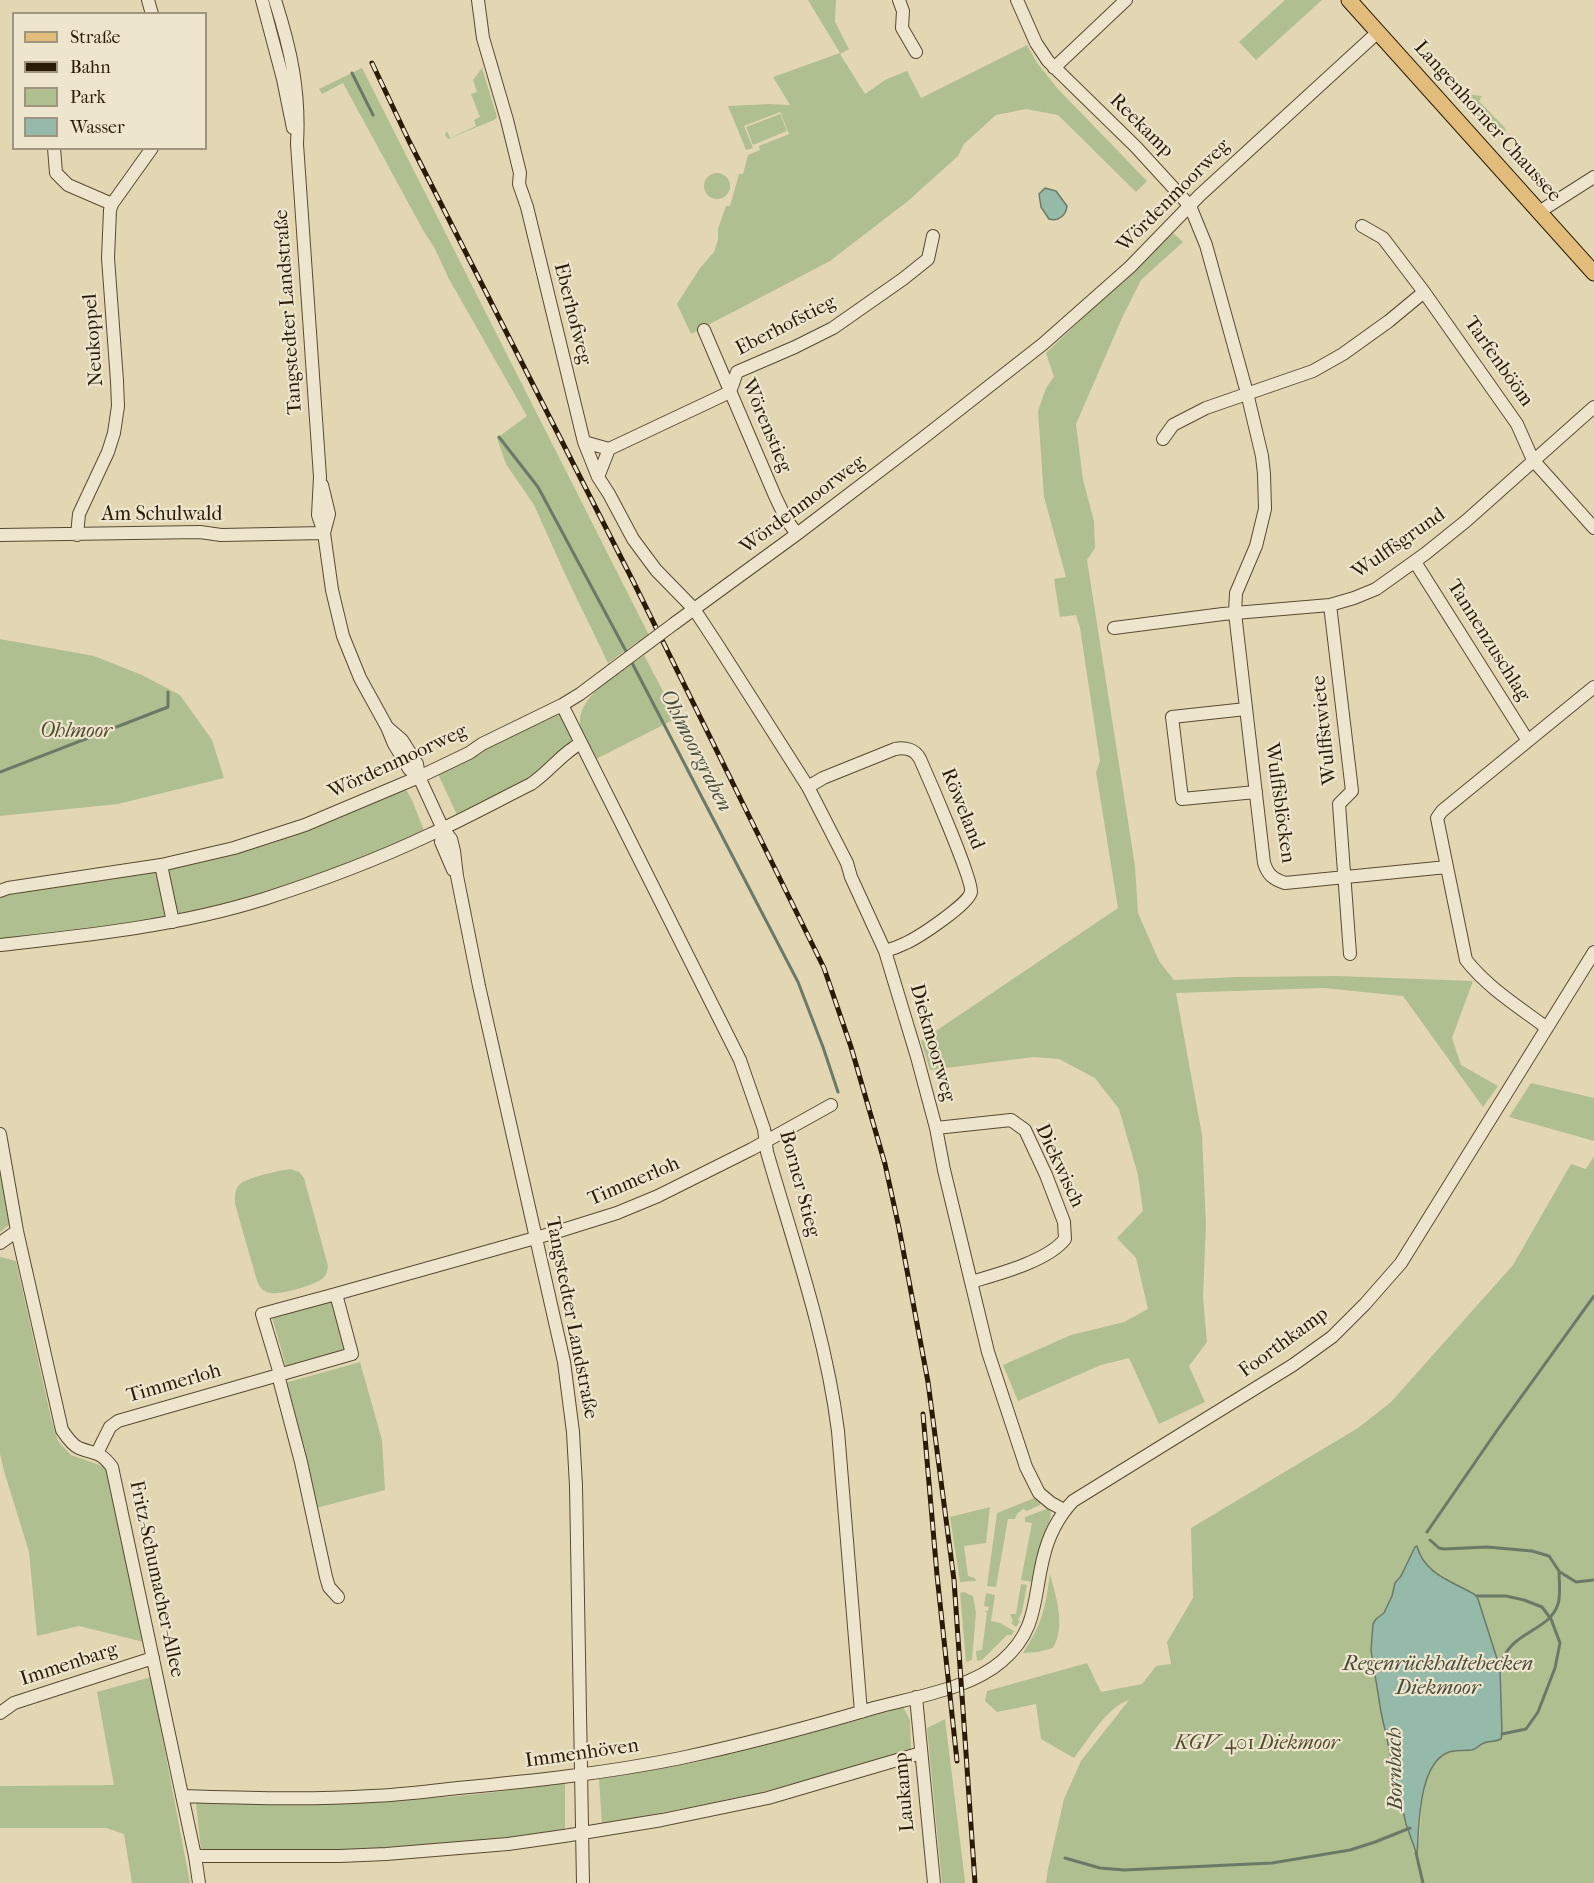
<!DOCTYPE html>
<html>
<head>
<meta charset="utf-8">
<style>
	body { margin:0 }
	#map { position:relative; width:1594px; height:1883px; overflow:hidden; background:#e3d7b3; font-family:"IM FELL French Canon",serif }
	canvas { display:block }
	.legend { position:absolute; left:12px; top:12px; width:195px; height:138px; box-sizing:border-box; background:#ede5ce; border:2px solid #9f947e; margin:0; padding:8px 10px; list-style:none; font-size:18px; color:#2a1b06 }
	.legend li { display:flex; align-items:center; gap:12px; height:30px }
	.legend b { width:30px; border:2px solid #9f947e }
</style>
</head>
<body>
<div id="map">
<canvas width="1594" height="1883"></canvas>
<ul class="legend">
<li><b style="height:8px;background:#e2bc7a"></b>Straße</li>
<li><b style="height:8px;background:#2a1b06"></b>Bahn</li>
<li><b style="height:16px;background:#b0bf8f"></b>Park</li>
<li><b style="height:16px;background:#96baa9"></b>Wasser</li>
</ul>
</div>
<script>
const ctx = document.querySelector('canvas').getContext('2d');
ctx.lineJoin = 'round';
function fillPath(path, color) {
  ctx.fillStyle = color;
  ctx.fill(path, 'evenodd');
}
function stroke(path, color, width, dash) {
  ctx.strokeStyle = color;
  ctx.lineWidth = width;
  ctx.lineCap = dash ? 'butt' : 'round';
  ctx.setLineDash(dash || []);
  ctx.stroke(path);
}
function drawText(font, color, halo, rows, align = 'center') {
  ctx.font = font + ' "IM FELL French Canon",serif';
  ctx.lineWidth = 4.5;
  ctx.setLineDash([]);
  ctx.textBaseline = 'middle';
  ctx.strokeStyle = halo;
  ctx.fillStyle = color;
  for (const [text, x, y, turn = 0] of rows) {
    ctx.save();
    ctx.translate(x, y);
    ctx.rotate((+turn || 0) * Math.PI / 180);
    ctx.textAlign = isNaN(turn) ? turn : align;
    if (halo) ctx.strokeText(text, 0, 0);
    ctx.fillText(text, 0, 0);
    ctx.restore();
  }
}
const green = new Path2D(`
	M808 0H836L835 22 849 49 840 54 865 94 885 80 907 71 921 98 1027 45 1037 63 1058 89 1147 181 1136 192 1058 115 1026 109 996 115 964 144 958 156 908 201 830 261 691 334 677 304 700 268 714 252 718 240V229L726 206H730L739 174H743L748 155 760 150 759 146 789 134 780 112 744 126 753 148 746 150 728 106 769 104 790 105 773 77 840 53Z
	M1285 0H1322L1256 60 1239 42Z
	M362 68 655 647 644 655 677 718 596 759C590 750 583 740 581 729 573 695 622 673 644 655L637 642 608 663 565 574 534 505 506 464 497 438 527 416 449 279 435 249 423 230 343 83 322 94 319 89Z
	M482 68 497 117 494 120 448 139 445 135 447 131 450 138 476 126 474 120 480 117 471 94 477 92 473 80Z
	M1453 93 1482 96 1479 101 1505 128 1506 131 1493 138Z
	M780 114 787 131 753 145 746 127Z
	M704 186a13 13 0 1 1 26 0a13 13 0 1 1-26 0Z
	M1173 233 1183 242 1141 280 1122 318 1076 424 1083 480 1094 521 1095 548 1087 560 1135 866 1138 913 1159 961 1174 980 1236 977 1338 976 1473 981 1452 1038 1461 1065 1498 1086 1483 1107 1403 996 1324 988 1176 993 1202 1135 1206 1224 1203 1297 1207 1342 1189 1366 1205 1402 1159 1424 1129 1358 1101 1365 1018 1401 1003 1365 1071 1335 1124 1322 1148 1309 1136 1258 1117 1238 1143 1211 1138 1175 1119 1109 1095 1078 1059 1059 1034 1057 930 1070 921 1041 1118 908 1096 772 1100 761 1080 628 1076 615 1060 617 1054 579 1066 577 1044 497 1038 411 1046 388 1054 377 1046 353Z
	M0 639 94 656 142 675 180 695 212 740 224 778 118 804 0 816Z
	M558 714 561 716 572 737 569 747 537 776 458 817 437 772Z
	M405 788 412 800 425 833 395 846 264 895 161 920 0 940V897L9 892 151 871Z
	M1531 1083 1594 1098V1141L1509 1117Z
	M1594 1156V1883H1046L1048 1869 1064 1799 1081 1761 1129 1700C1108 1706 1088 1740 1074 1758L1041 1739 1036 1704 997 1712 985 1701 987 1691 1087 1663 1101 1692 1142 1684 1156 1666 1171 1664 1167 1642 1193 1598 1191 1528 1358 1428 1391 1402 1513 1265 1571 1164 1586 1169ZM1415 1547C1421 1553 1425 1563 1431 1570 1443 1581 1463 1587 1477 1596L1488 1742C1483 1743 1480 1747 1476 1749 1465 1754 1451 1748 1440 1757 1415 1778 1425 1825 1416 1853L1406 1824 1381 1712 1371 1650 1373 1624 1376 1619 1384 1613 1392 1596 1395 1583 1401 1576Z
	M0 1164 10 1224 0 1232Z
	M290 1169 299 1172 304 1178 328 1266C327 1272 326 1276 322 1279 314 1285 281 1295 271 1293 263 1292 260 1288 257 1281L235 1204C235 1197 234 1191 239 1185 247 1177 278 1171 290 1169Z
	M0 1257 16 1261 51 1418 58 1441 71 1455 105 1467 120 1515 144 1642 79 1626 37 1636 29 1552 4 1471 0 1454Z
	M332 1299 347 1353 287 1370 272 1317Z
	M360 1362 382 1440 385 1490 316 1508 285 1383Z
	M1037 1497 1041 1501 1040 1505 1027 1511 1023 1509 1017 1514 1015 1519H1008L996 1587 987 1586 997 1513Z
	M990 1507 986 1543 964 1546 968 1576 975 1578 976 1581 960 1582 950 1517Z
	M1049 1508 1051 1515 1032 1582 1021 1580 1032 1523 1025 1522V1517Z
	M1050 1574C1056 1597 1066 1626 1053 1648L1038 1652 1023 1653C1043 1622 1045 1609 1050 1574Z
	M1021 1584 1027 1585 1022 1612 1018 1620 1020 1621 1016 1627 1011 1623 1013 1621 1010 1614H1016Z
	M964 1592 973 1596 976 1613 972 1660 966 1662 960 1593Z
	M986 1593 995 1595 991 1621 1000 1623 1014 1631 1012 1635H1007L982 1660 977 1661 976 1651 982 1650 987 1613 984 1611H988L989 1607 984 1606Z
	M151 1677 190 1883H132L124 1834 106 1828H0V1786L114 1785 97 1692Z
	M903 1707 910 1720 911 1750 827 1775 759 1793 602 1825 599 1779 698 1762 801 1736Z
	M945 1719 965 1881V1883H942L927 1728Z
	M565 1783V1830L510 1838 341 1853 201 1850 196 1803C256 1804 315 1806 374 1802 438 1799 501 1792 565 1783Z`);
const water = new Path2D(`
	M1045 188 1056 191 1067 206C1066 215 1059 222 1049 219L1041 207 1039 194Z
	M1417 1546C1424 1575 1455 1582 1477 1596L1500 1668 1502 1734 1501 1739C1494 1743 1489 1740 1484 1743 1479 1745 1477 1749 1472 1750 1464 1751 1456 1750 1449 1752 1418 1763 1419 1827 1417 1855L1406 1824 1381 1712 1371 1650 1373 1624 1376 1619 1384 1613 1392 1596 1395 1583 1401 1576 1415 1547Z`);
const stream = new Path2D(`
	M352 73 373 115
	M499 437 538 487 627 653
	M630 659 798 982 823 1047 838 1092
	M0 772 168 707V692
	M1427 1532 1498 1429 1594 1296
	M1430 1540 1439 1548 1444 1549 1487 1547 1532 1551 1549 1556 1559 1571C1559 1581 1561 1594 1558 1604 1549 1633 1508 1630 1500 1668
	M1560 1572 1576 1582 1594 1580
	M1477 1596H1506L1524 1600 1542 1607 1551 1619 1560 1643 1555 1668 1538 1712 1526 1729 1502 1734
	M1416 1853 1423 1883
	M1065 1858 1100 1868 1124 1870 1272 1863 1350 1850 1375 1842 1410 1828`);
const minor = new Path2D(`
	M148 0 152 14
	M262 0 283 79 293 128
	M275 0C291 50 300 91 297 144L320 477 318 515 324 533 332 590 343 636 360 678 387 727 394 744 409 769 419 777
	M478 0 483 38 507 120 520 173 519 184 527 207 584 442 598 477 609 494 633 539 656 570 694 609 717 644 808 787 847 863 851 877 885 951 917 1057 936 1128 944 1170 988 1352 1026 1467 1039 1493 1051 1503 1064 1510
	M899 0 903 11 902 28 916 52
	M1017 0 1036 43 1048 61 1136 147 1190 206 1206 245 1247 393 1262 456 1264 474 1265 509 1256 546 1236 593 1235 613 1264 863C1268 875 1273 879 1285 883L1447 867
	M1054 68 1126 0
	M54 148 56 173 68 185 112 204
	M1539 212 1594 177
	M1362 226 1383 238 1424 292 1517 424 1533 460 1594 528
	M704 330 775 496 786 519 797 534
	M1163 439 1173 425 1206 408 1313 371 1343 354 1389 321 1424 292
	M584 442 609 449 730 392 737 372 795 347 833 328 903 279 928 259 933 236
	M598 477 609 449
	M322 485 329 514 324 533
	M0 535 200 532 221 535 324 533
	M77 535 79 514 108 452 114 433 118 406 117 381 108 258 110 210 112 204 152 148
	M1415 562 1528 741
	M1330 605 1352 791 1339 804 1350 954
	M675 623 797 534 923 438 1043 344 1130 267 1200 195 1378 32
	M1114 628 1223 614 1330 605 1354 598 1376 589 1425 554 1466 521 1594 407
	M562 705 740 1060 764 1129 767 1152C794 1245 826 1336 838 1431L861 1712
	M1246 709 1172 717 1182 799 1256 792
	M387 727 402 740 417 764 419 777 443 829 451 839 454 851 457 876 479 986 564 1362 573 1432 576 1486 583 1883
	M808 787 823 778 895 749C905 747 915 749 920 759 928 777 973 880 971 892 969 904 919 937 906 943 900 946 892 949 885 951
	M443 829 441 842 453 870
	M161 865 173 922
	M0 891 8 888 161 865 234 848 305 825 419 777 469 753 482 744 562 705 580 694 612 670
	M0 945C89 935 178 926 264 899 320 881 376 860 429 835 464 819 497 801 531 784 549 772 562 753 581 743
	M1547 1028C1519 1007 1488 988 1466 960L1437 818 1442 811 1594 687
	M936 1128 1011 1120 1025 1130 1046 1175 1064 1222 1065 1239C1048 1261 998 1274 971 1282
	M0 1134 17 1231 62 1430C66 1436 72 1445 79 1448 96 1455 99 1450 112 1467L195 1856 199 1883
	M0 1243 17 1231
	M280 1374 262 1314 336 1294
	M278 1375 301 1462 326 1577 329 1587 338 1597
	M97 1453 110 1427 118 1421 352 1354 336 1294 553 1233 617 1213 658 1196 752 1149 831 1105
	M916 1697 934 1883
	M0 1713 14 1703 153 1658
	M182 1796C245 1798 309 1800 372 1796 400 1795 429 1791 458 1788 533 1781 607 1773 681 1758 746 1744 810 1727 874 1708 914 1697 970 1689 1002 1661 1038 1630 1033 1600 1043 1559 1048 1537 1058 1517 1073 1501L1293 1365 1332 1337 1365 1304 1401 1263 1594 952
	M195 1856H340L386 1854 508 1844 564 1836 662 1820 768 1798 921 1753`);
const major = new Path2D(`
	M1349 0 1594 273`);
const rail = new Path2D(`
	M372 63 409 141 634 583 824 968 851 1047 885 1164 899 1228 928 1382 954 1580 975 1883
	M923 1414 937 1575 957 1761`);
const minorBridge = new Path2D(`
	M612 670 675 623`);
const streetNames = [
	["Langenhorner Chaussee",1487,122,48],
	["Reekamp",1141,126,45],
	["Wördenmoorweg",1174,196,-45],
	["Tangstedter Landstraße",289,312,-94],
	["Eberhofweg",572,314,76],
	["Eberhofstieg",786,326,-27],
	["Neukoppel",94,340,-94],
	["Tarfenbööm",1498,362,55],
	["Wörenstieg",766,426,67],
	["Wördenmoorweg",803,505,-37],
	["Am Schulwald",162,515],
	["Wulffsgrund",1399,544,-35],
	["Tannenzuschlag",1488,641,58],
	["Wulffstwiete",1325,730,-96],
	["Wördenmoorweg",398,762,-25],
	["Wulffsblöcken",1279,803,82],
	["Röweland",962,809,68],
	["Diekmoorweg",932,1043,74],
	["Diekwisch",1059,1166,65],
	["Timmerloh",634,1182,-23],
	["Borner Stieg",799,1184,75],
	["Tangstedter Landstraße",571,1318,79],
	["Foorthkamp",1284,1343,-36],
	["Timmerloh",174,1384,-16],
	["Fritz-Schumacher-Allee",156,1579,78],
	["Immenbarg",69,1665,-18],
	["Immenhöven",582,1754,-8],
	["Laukamp",905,1792,-95]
];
const parkNames = [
	["Ohlmoor",76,732],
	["KGV 401 Diekmoor",1257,1744]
];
const waterNames = [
	["Ohlmoorgraben",695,751,63],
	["Regenrückhaltebecken",1438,1665],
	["Diekmoor",1438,1689],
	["Bornbach",1396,1769,-91]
];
fillPath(green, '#b0bf8f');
fillPath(water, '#96baa9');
stroke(water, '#6b7a68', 1.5);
stroke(stream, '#6b7a68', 3);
stroke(minor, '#584a31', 14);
stroke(major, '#2a1b06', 17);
stroke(minor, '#ede5ce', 12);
stroke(major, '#e2bc7a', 15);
stroke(rail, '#2a1b06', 5);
stroke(rail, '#ede5ce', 3, [9]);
stroke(minorBridge, '#584a31', 14, []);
stroke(minorBridge, '#ede5ce', 12);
drawText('20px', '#2a1b06', '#ede5ce', streetNames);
drawText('italic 20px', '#524c2f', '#ede5ce', parkNames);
drawText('italic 21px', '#4a4b37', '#ede5ce', waterNames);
</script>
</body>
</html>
